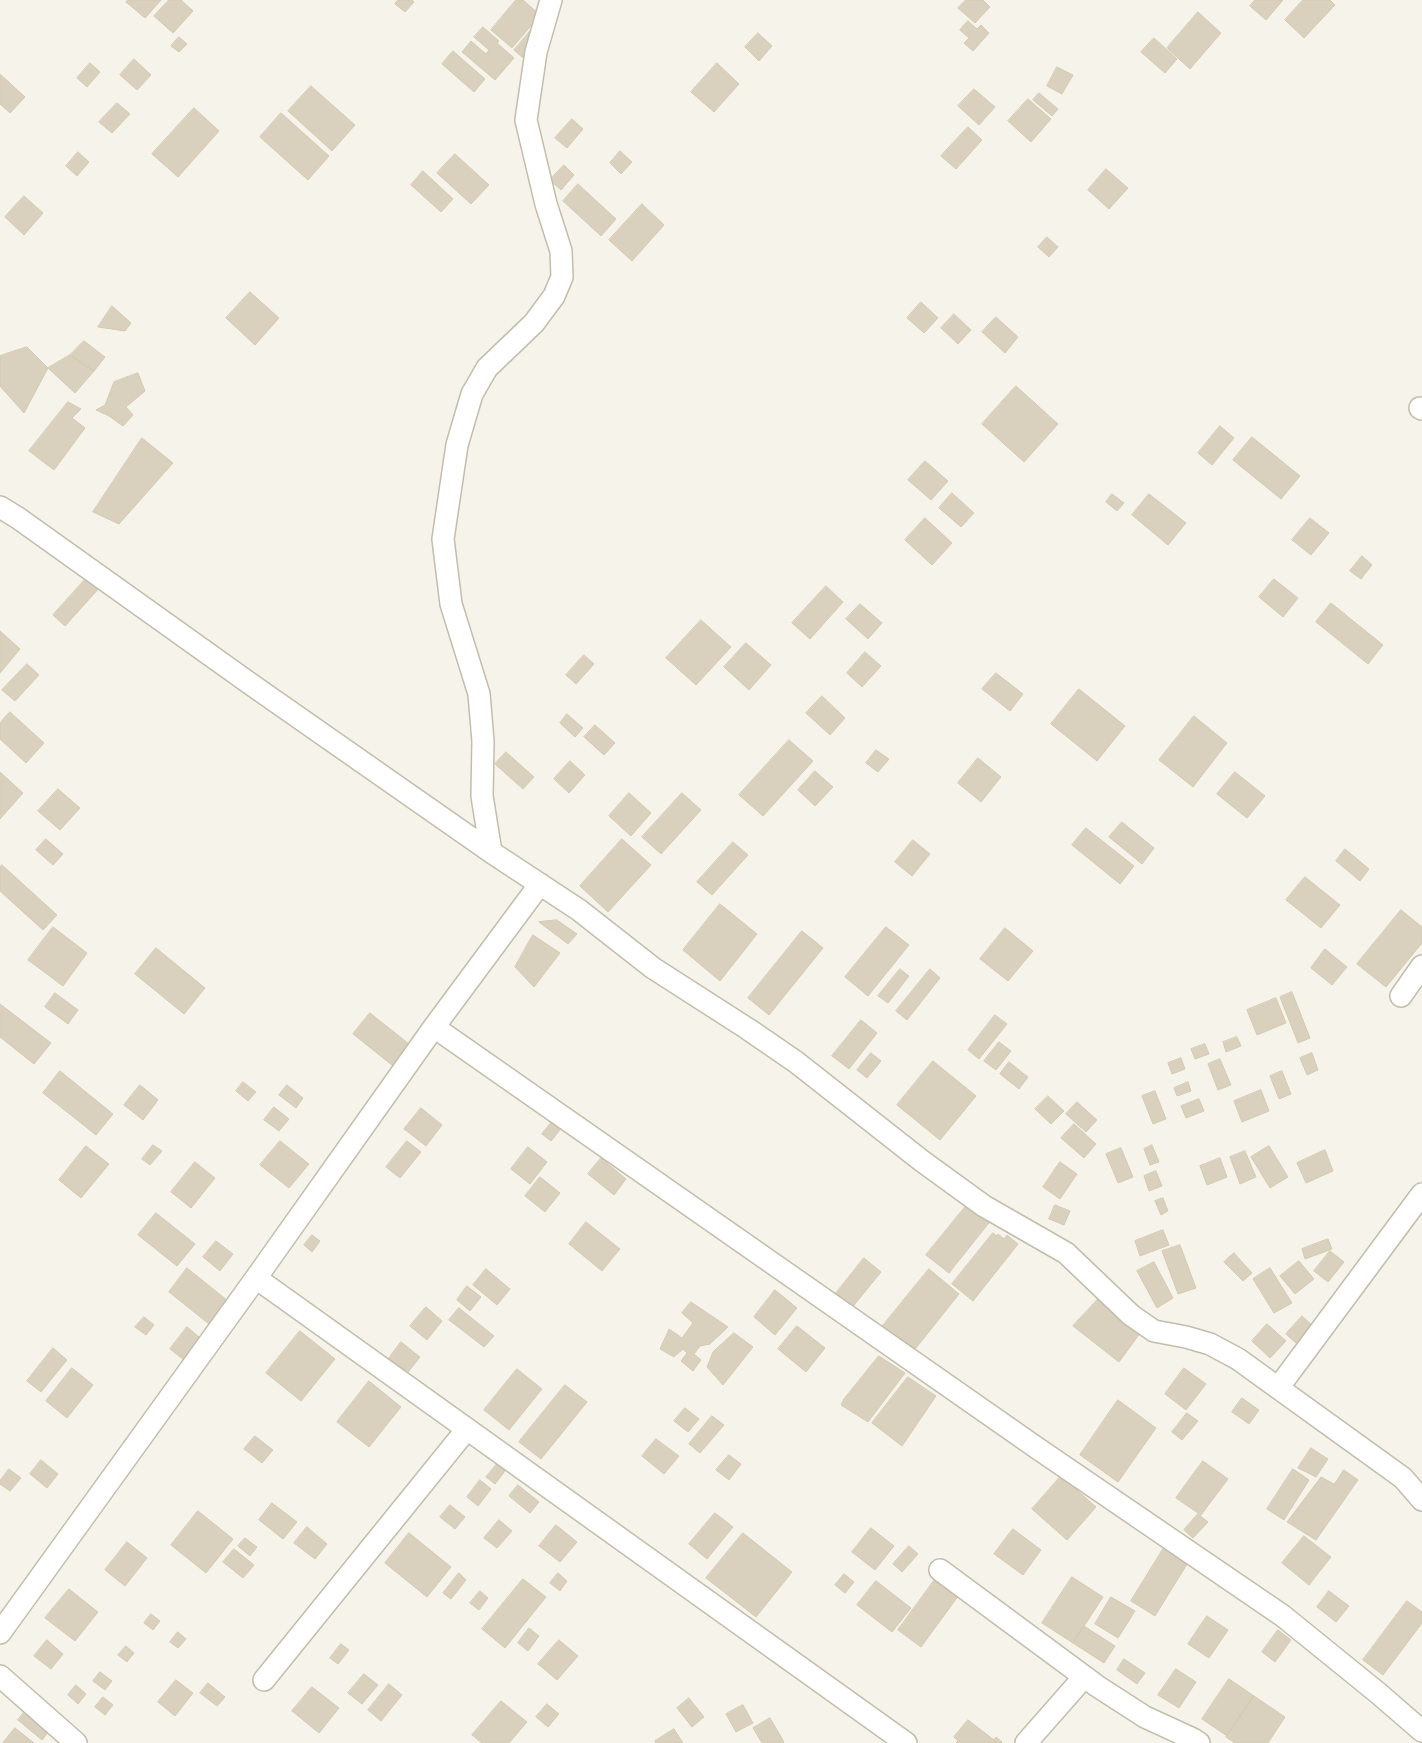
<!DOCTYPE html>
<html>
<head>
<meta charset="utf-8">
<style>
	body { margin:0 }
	canvas { display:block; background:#f6f4ea }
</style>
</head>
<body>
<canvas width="1422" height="1743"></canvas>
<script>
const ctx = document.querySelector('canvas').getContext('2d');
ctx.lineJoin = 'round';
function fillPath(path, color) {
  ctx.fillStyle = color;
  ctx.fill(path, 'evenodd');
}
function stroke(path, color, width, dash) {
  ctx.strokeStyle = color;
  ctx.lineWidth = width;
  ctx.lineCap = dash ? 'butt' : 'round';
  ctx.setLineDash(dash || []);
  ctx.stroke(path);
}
const building = new Path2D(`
	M128 0H161L145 18 126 2Z
	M169 0H181L193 11 173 33 154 16Z
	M398 0H412L414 2 405 12 395 4Z
	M516 0H523L540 15 512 48 491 30Z
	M966 0H983L990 7 975 23 958 8Z
	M1255 0H1283L1266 20 1250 6Z
	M1303 0H1330L1335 5 1304 38 1285 20Z
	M1198 12 1221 33 1190 69 1167 48Z
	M544 15 553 23 523 58 514 50Z
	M968 21 977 29 981 25 989 33 973 51 964 43 969 38 960 30Z
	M483 27 499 41 497 43 514 58 495 80 462 52 471 41 486 54 489 50 474 37Z
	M758 33 772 46 759 61 745 47Z
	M179 37 187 44 179 52 171 46Z
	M1154 38 1177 59 1165 73 1141 52Z
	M453 51 485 79 474 92 442 64Z
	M134 59 151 75 137 90 120 75Z
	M90 63 100 72 87 87 77 78Z
	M717 63 739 84 714 112 691 92Z
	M1057 67 1073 75 1062 94 1047 86Z
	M0 74 25 97 10 113 0 104Z
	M311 86 355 125 332 151 288 111Z
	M974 89 995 107 979 125 958 106Z
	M1039 93 1058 109 1052 116 1033 100Z
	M1028 99 1051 119 1031 142 1008 121Z
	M117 103 130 114 112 133 99 122Z
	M194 108 219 131 178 177 152 154Z
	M281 113 329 156 308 180 260 137Z
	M572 119 583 129 567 148 555 138Z
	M968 127 982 140 956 169 941 156Z
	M620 151 632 162 621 174 610 163Z
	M78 152 89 162 77 176 66 166Z
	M455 154 489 185 471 204 437 173Z
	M564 165 574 175 561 190 550 180Z
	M1106 169 1128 188 1109 209 1088 190Z
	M423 171 453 199 441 212 411 185Z
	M578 184 616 219 601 236 563 201Z
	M24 196 43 213 24 235 5 217Z
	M642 204 664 225 632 261 609 240Z
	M1047 237 1058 247 1049 257 1038 247Z
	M250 292 279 318 255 345 226 318Z
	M921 302 938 318 924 333 907 318Z
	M112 306 131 323 125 331 98 327Z
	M954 314 971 330 958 344 941 328Z
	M996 317 1018 337 1005 353 982 332Z
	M84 341 105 357 94 371 70 355Z
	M27 347 48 368 24 413 0 386V356Z
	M70 355 94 371 75 393 48 368Z
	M138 373 145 391 126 407 133 415 123 426 109 416 96 410 105 405 114 382Z
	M1016 386 1058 424 1024 462 982 424Z
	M68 402 81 409 72 418 85 428 54 470 29 451Z
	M1220 426 1234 438 1212 465 1198 453Z
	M1252 437 1300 476 1281 499 1233 460Z
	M142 438 173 463 119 524 93 512Z
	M925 461 948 481 931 500 908 480Z
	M952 493 974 513 961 527 939 508Z
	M1112 494 1124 503 1117 511 1106 502Z
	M1149 494 1186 523 1168 545 1132 515Z
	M925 518 952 543 932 565 905 540Z
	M1310 518 1329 533 1311 555 1292 540Z
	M1362 556 1372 565 1361 579 1350 571Z
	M90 574 102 585 65 626 53 615Z
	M1274 579 1298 598 1283 617 1259 597Z
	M826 586 843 602 810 639 792 623Z
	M1331 603 1383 645 1368 664 1316 622Z
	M860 604 882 623 868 639 846 619Z
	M701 620 731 647 696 685 666 658Z
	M0 631 20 649 0 673Z
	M746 643 771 665 749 690 724 667Z
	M865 652 881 666 862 687 847 673Z
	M584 655 594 664 576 684 566 675Z
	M27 664 39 675 15 701 2 690Z
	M996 673 1023 694 1010 711 982 689Z
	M1079 689 1125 726 1097 761 1051 724Z
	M822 696 845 718 830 735 806 713Z
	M10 712 44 743 26 763 0 739V723Z
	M567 714 583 728 575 737 560 723Z
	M1194 716 1227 743 1193 787 1159 760Z
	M595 725 615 743 604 755 584 737Z
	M789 740 813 761 763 816 739 795Z
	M876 750 889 759 878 772 866 763Z
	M506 752 534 777 523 789 495 764Z
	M978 758 1001 777 981 802 958 783Z
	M570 761 585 775 569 793 554 779Z
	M815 771 833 787 815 806 798 790Z
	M0 772 23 793 0 819Z
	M1235 772 1265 796 1247 818 1217 794Z
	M58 789 80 808 60 830 38 811Z
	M629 793 651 813 631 836 609 816Z
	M682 793 701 810 661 854 642 837Z
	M1122 822 1154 848 1142 864 1109 837Z
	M1086 828 1134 866 1120 884 1072 845Z
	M46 839 63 854 53 865 36 850Z
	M622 839 651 865 608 912 580 886Z
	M913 840 930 854 912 876 895 862Z
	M733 842 748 855 712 895 697 882Z
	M1345 849 1369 869 1360 881 1336 861Z
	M2 865 57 915 43 930 0 891V867Z
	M1305 877 1340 905 1321 928 1286 900Z
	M720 904 757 934 720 981 683 950Z
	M1401 910 1422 927V943L1386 987 1357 964Z
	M557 920 577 934 568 944 539 922Z
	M53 927 87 953 63 986 28 960Z
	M886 927 909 945 868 996 845 977Z
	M1005 928 1033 951 1008 981 980 959Z
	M802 931 823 948 769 1015 748 998Z
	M533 935 560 953 534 987 515 967Z
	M156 948 205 988 184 1014 135 974Z
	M1325 949 1347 967 1332 985 1311 968Z
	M900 969 909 976 888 1003 878 996Z
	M930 969 940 978 907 1020 896 1011Z
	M1292 992 1310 1038 1298 1043 1280 997Z
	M55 993 78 1010 68 1024 45 1007Z
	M1276 998 1286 1023 1257 1035 1247 1010Z
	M0 1004 51 1043 34 1064 0 1037Z
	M370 1013 414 1048 397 1069 353 1034Z
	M995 1015 1007 1024 979 1059 968 1050Z
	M861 1020 877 1033 849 1069 832 1056Z
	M1237 1037 1241 1046 1226 1052 1223 1042Z
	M999 1042 1011 1051 996 1070 984 1061Z
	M1205 1044 1209 1054 1195 1059 1191 1049Z
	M871 1053 881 1061 867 1078 857 1070Z
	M1312 1053 1318 1070 1307 1075 1300 1058Z
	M1181 1058 1185 1069 1172 1074 1168 1063Z
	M1220 1059 1231 1085 1218 1090 1208 1064Z
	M933 1061 976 1096 940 1140 897 1105Z
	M1009 1062 1028 1077 1019 1089 1000 1074Z
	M60 1071 113 1114 96 1135 43 1093Z
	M1282 1071 1291 1094 1279 1099 1270 1076Z
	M243 1082 256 1092 248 1101 236 1091Z
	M1188 1082 1191 1091 1177 1096 1174 1088Z
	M140 1085 158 1100 143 1120 124 1105Z
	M287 1085 303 1098 296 1108 279 1095Z
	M1261 1090 1269 1111 1242 1122 1234 1101Z
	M1155 1091 1166 1119 1153 1124 1142 1096Z
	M1048 1096 1064 1111 1051 1124 1035 1109Z
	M1199 1099 1204 1111 1186 1118 1181 1106Z
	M1077 1102 1097 1120 1086 1132 1066 1114Z
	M274 1107 289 1119 279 1131 264 1120Z
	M421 1108 442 1125 426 1146 404 1129Z
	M551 1123 560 1130 551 1141 542 1134Z
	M1074 1124 1096 1144 1084 1158 1061 1138Z
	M280 1141 309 1164 289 1188 260 1165Z
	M407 1141 421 1152 400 1178 386 1167Z
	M153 1145 162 1151 150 1165 142 1159Z
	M1152 1145 1159 1162 1150 1165 1144 1149Z
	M86 1146 109 1164 81 1198 59 1180Z
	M1269 1146 1288 1177 1270 1188 1251 1157Z
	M528 1147 547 1162 530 1184 511 1169Z
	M1121 1148 1133 1177 1118 1183 1106 1154Z
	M1325 1150 1333 1171 1306 1183 1297 1163Z
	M1245 1151 1256 1177 1240 1184 1230 1157Z
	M601 1158 626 1179 614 1195 588 1174Z
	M1220 1158 1227 1177 1207 1185 1200 1166Z
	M195 1162 215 1178 191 1208 171 1192Z
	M1060 1162 1077 1174 1060 1199 1043 1187Z
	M1156 1171 1162 1186 1149 1191 1144 1176Z
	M540 1177 560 1193 545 1212 525 1196Z
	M1163 1198 1168 1211 1161 1215 1155 1201Z
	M970 1201 992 1219 949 1273 926 1255Z
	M1055 1205 1070 1211 1064 1225 1049 1219Z
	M156 1213 195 1244 177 1266 138 1235Z
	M586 1222 620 1249 602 1271 569 1244Z
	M1163 1230 1169 1245 1140 1256 1135 1241Z
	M993 1233 997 1236 998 1234 1004 1239 1007 1235 1018 1244 973 1301 952 1284Z
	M312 1235 320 1241 312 1252 304 1245Z
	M1328 1239 1332 1249 1305 1259 1302 1249Z
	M216 1241 233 1254 220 1271 203 1257Z
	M1180 1245 1196 1288 1178 1294 1162 1251Z
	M1330 1251 1344 1262 1328 1282 1314 1271Z
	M1234 1253 1252 1273 1243 1281 1224 1262Z
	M864 1258 881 1272 850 1310 833 1297Z
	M1299 1261 1314 1279 1295 1294 1280 1276Z
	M1154 1262 1173 1298 1157 1308 1137 1271Z
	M187 1268 228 1301 209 1324 169 1292Z
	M1270 1268 1292 1303 1274 1313 1253 1279Z
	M486 1269 510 1289 497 1305 473 1285Z
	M929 1269 959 1294 912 1353 881 1328Z
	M467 1286 481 1297 470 1311 457 1300Z
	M775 1290 797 1308 775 1335 754 1317Z
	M1101 1296 1141 1332 1119 1362 1073 1326Z
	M691 1302 728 1327 710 1344 700 1346 694 1354 701 1360 693 1371 681 1361 687 1353 683 1349 674 1357 660 1349 669 1329 682 1338 693 1323 682 1313Z
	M426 1307 442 1321 427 1340 410 1326Z
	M459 1308 494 1336 484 1347 449 1320Z
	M1302 1316 1313 1326 1297 1344 1286 1334Z
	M144 1317 154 1325 146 1335 135 1327Z
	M1267 1324 1286 1341 1270 1358 1252 1341Z
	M797 1326 825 1348 806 1372 778 1349Z
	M187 1327 205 1342 188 1363 170 1349Z
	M300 1331 335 1359 301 1401 266 1373Z
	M734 1333 753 1347 723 1385 707 1367 713 1352Z
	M401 1342 420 1357 405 1376 387 1361Z
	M53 1348 67 1360 41 1392 27 1381Z
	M879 1356 905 1373 868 1422 841 1405 844 1399Z
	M72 1368 93 1385 67 1418 46 1401Z
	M1184 1368 1206 1384 1186 1410 1165 1394Z
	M517 1369 542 1389 509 1430 484 1410Z
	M908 1377 936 1396 902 1446 872 1423Z
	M369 1381 401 1407 369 1447 337 1422Z
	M565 1385 587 1402 541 1459 519 1442Z
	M1242 1398 1259 1410 1249 1424 1232 1412Z
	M1118 1400 1156 1428 1118 1482 1080 1455Z
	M685 1408 699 1419 688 1432 674 1421Z
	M1187 1413 1198 1421 1182 1440 1172 1432Z
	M712 1416 724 1425 700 1453 689 1444Z
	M255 1436 273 1450 262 1463 244 1449Z
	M656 1439 679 1456 664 1474 642 1456Z
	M1311 1448 1328 1459 1316 1477 1298 1468Z
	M729 1455 741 1464 729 1480 716 1470Z
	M41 1460 58 1474 47 1488 30 1474Z
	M1203 1461 1228 1479 1201 1515 1176 1498Z
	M497 1464 505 1471 495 1484 486 1477Z
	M9 1469 21 1478 10 1491 0 1484V1481Z
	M1293 1469 1309 1480 1284 1520 1267 1509Z
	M1344 1470 1358 1480 1316 1540 1287 1522 1321 1477 1334 1484Z
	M1061 1476 1096 1507 1067 1540 1032 1509Z
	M480 1480 491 1489 478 1506 467 1497Z
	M518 1485 539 1502 530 1513 509 1496Z
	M272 1503 297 1522 283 1539 259 1520Z
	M450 1505 465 1517 455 1529 440 1517Z
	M198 1511 233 1539 206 1573 171 1545Z
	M715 1513 733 1527 707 1559 689 1544Z
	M1198 1514 1208 1522 1193 1538 1184 1530Z
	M499 1520 512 1531 497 1548 484 1538Z
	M556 1525 577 1542 560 1562 539 1546Z
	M307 1527 327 1544 315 1559 294 1543Z
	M871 1528 894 1546 875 1570 852 1552Z
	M1013 1529 1041 1550 1023 1575 994 1554Z
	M409 1533 451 1567 427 1597 385 1563Z
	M743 1533 792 1572 756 1617 706 1578Z
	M1304 1536 1331 1557 1309 1585 1282 1563Z
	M245 1538 257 1547 250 1556 238 1546Z
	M127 1542 147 1558 125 1586 105 1570Z
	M909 1546 918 1554 902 1572 893 1564Z
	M1165 1546 1189 1561 1155 1616 1131 1601Z
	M234 1549 254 1565 243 1578 223 1562Z
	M459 1573 466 1580 451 1599 443 1593Z
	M558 1573 567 1581 560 1591 550 1583Z
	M844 1574 854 1582 845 1593 835 1585Z
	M1072 1577 1103 1597 1073 1643 1042 1623Z
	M936 1578 959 1595 921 1647 898 1630Z
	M523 1579 546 1597 505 1648 482 1629Z
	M876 1581 911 1608 892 1632 857 1605Z
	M69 1589 98 1612 75 1641 45 1618Z
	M480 1591 488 1598 479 1610 470 1603Z
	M1329 1591 1349 1606 1336 1622 1317 1607Z
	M1111 1597 1135 1611 1118 1638 1095 1624Z
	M1407 1601 1422 1612V1623L1383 1675 1363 1660Z
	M151 1614 160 1621 153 1630 144 1623Z
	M1207 1616 1228 1630 1209 1658 1188 1644Z
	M1084 1626 1115 1646 1104 1663 1073 1643Z
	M529 1628 539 1636 528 1651 518 1643Z
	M1278 1630 1291 1640 1275 1662 1262 1652Z
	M178 1632 186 1639 178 1648 170 1642Z
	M47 1640 63 1654 51 1669 34 1656Z
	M559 1640 578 1656 557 1680 538 1664Z
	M341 1644 349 1650 338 1664 330 1658Z
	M126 1646 134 1653 127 1662 118 1655Z
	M1124 1659 1145 1673 1137 1684 1117 1670Z
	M1176 1669 1196 1682 1179 1708 1158 1695Z
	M100 1672 112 1681 105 1690 93 1681Z
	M364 1674 378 1685 362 1704 348 1693Z
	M1229 1679 1254 1696 1227 1736 1202 1719Z
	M176 1680 193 1693 175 1716 158 1702Z
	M208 1683 225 1697 217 1706 200 1693Z
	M389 1684 402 1695 381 1721 368 1710Z
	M76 1685 86 1694 78 1704 68 1695Z
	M312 1687 339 1708 319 1733 292 1711Z
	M1254 1696 1285 1717 1268 1743H1235L1226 1737Z
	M103 1697 113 1705 105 1715 95 1707Z
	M689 1698 704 1717 692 1727 677 1708Z
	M501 1701 527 1722 509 1743H482L472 1735Z
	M547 1704 559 1714 548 1727 536 1717Z
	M743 1705 753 1723 736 1732 726 1714Z
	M25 1711 50 1730 42 1740 18 1720Z
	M770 1718 784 1742 782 1743H762L753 1728Z
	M968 1720 994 1740 996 1737 1002 1742 1001 1743H956L958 1741 954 1737Z
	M15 1728 34 1743H3Z
	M674 1729 683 1743H656L655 1741Z`);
const minor = new Path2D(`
	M1420 408 1422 409
	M0 507 18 518 252 685 491 852 579 910 653 968 748 1029 796 1062 922 1161 984 1206 1066 1253 1131 1315 1154 1331 1186 1337 1210 1344 1238 1359 1403 1478 1422 1500
	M491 852 482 796 483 741 479 694 451 604 443 539 457 445 472 394 487 368 534 323 554 296 562 277 561 251 546 204 526 120 536 52 551 0
	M1401 996 1422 966
	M434 1027 1037 1448 1283 1616 1378 1693 1422 1731
	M256 1278 906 1743
	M1278 1388 1422 1194
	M940 1570 1097 1686 1145 1717 1193 1739 1199 1743
	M0 1633 256 1278 434 1027 540 884
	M0 1676 76 1743
	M264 1680 467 1429
	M1026 1743 1084 1677`);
fillPath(building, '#d9d1be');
stroke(building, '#d5cab0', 1);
stroke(minor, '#c3bdab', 24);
stroke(minor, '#fff', 21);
</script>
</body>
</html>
